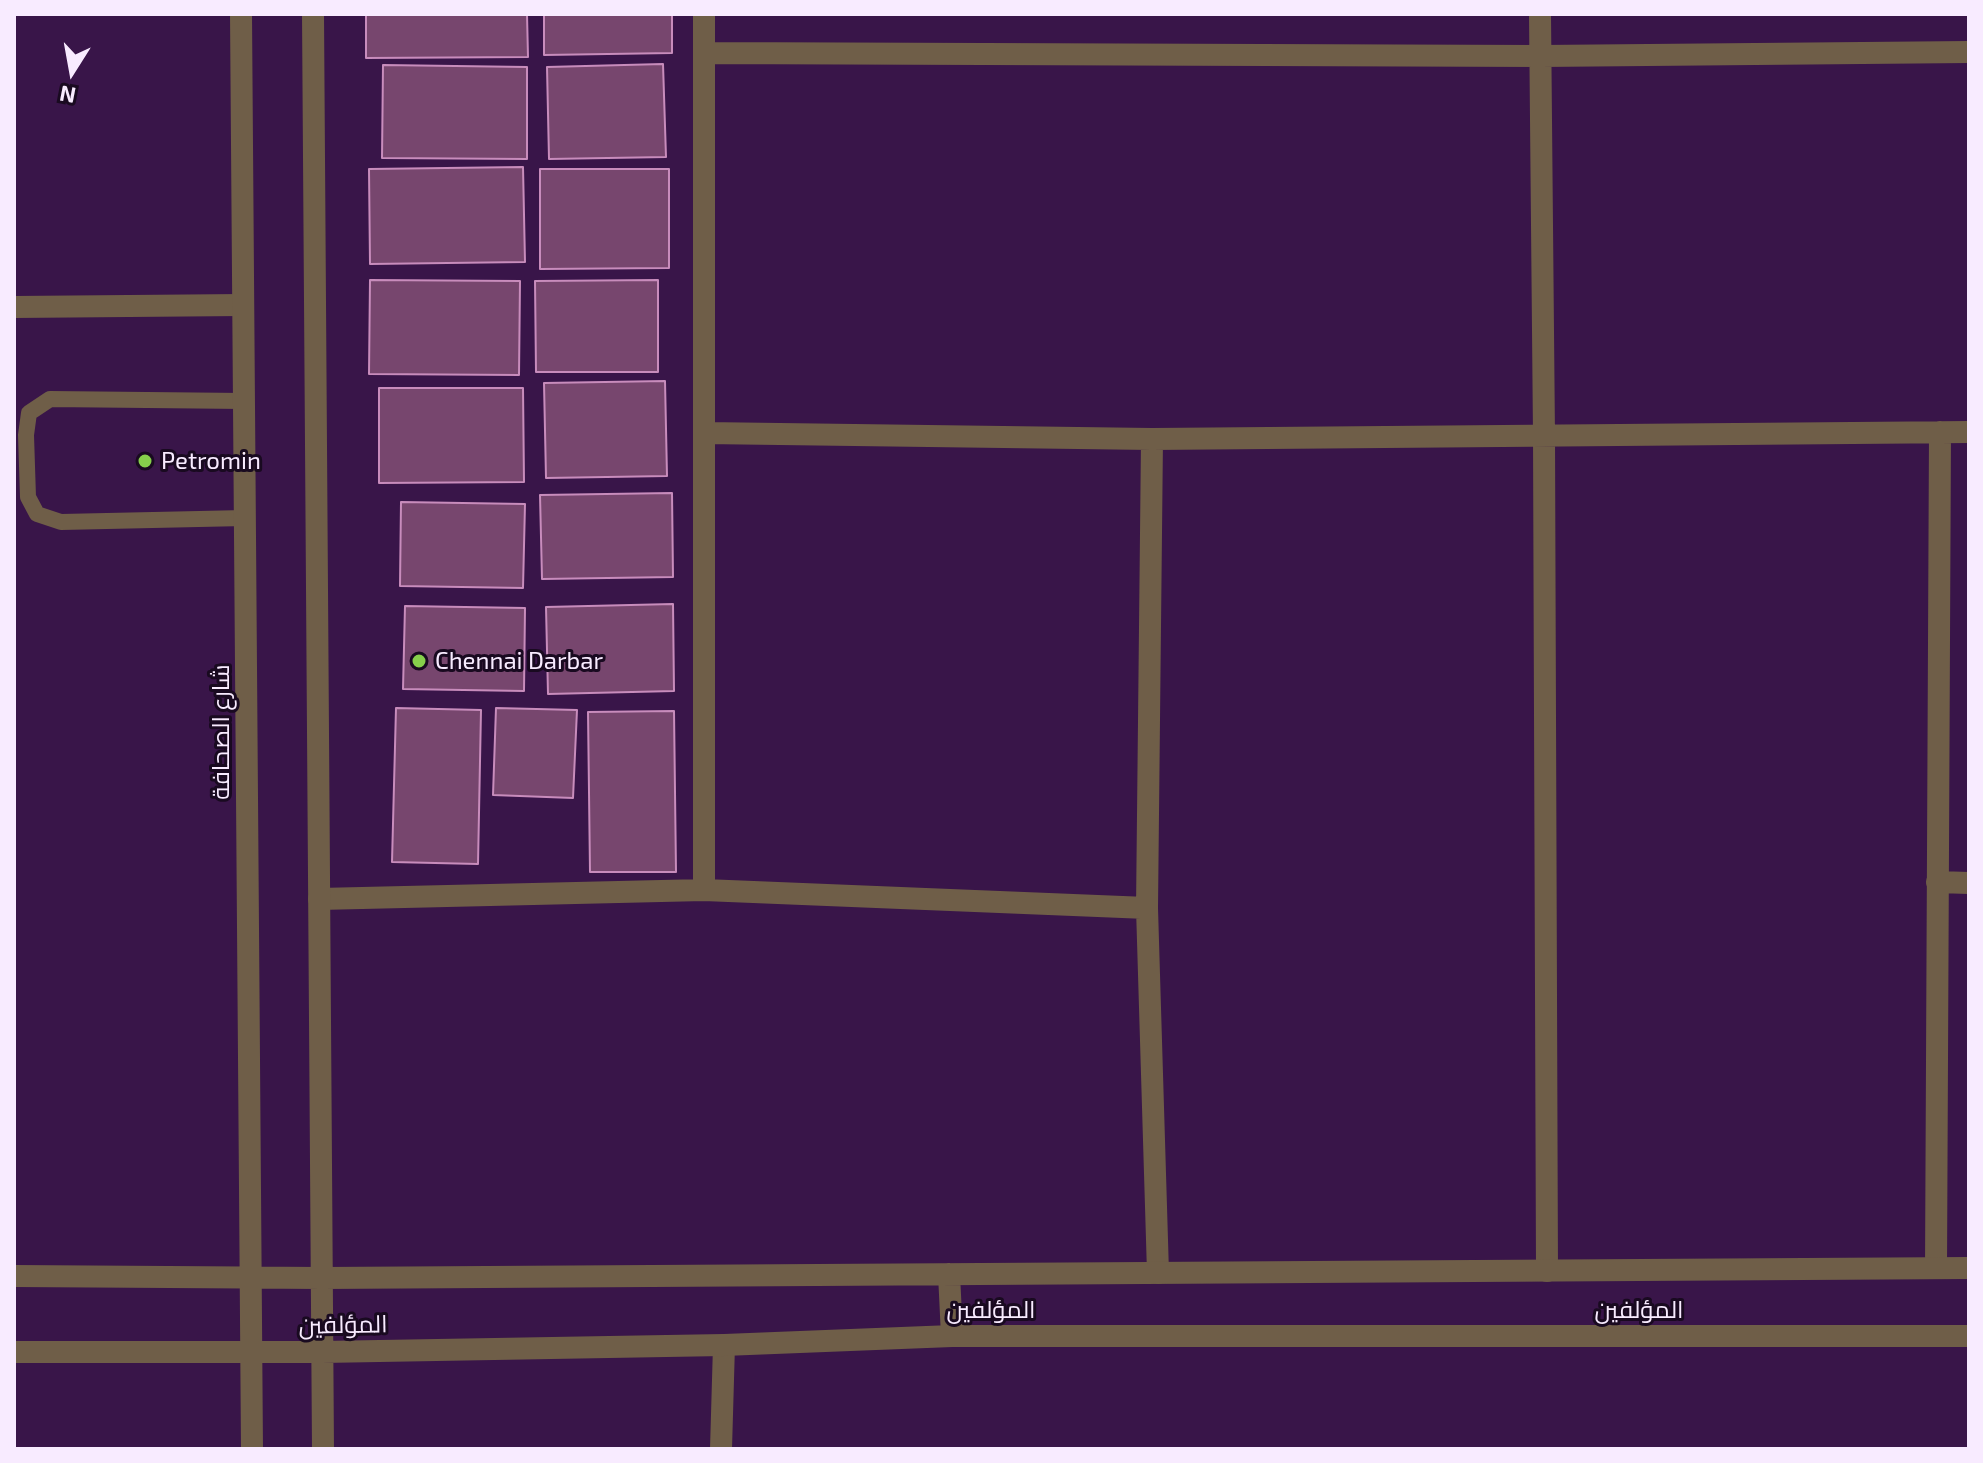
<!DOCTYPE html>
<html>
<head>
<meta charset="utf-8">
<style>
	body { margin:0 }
	#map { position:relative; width:1983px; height:1463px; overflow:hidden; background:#391549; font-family:"Exo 2",sans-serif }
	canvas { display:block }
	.frame { position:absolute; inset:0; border:16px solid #f8ebff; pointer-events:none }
	.north { position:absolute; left:32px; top:32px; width:80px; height:80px; -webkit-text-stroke:6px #190a20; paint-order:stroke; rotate:191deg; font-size:22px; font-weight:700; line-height:32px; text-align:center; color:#f8ebff }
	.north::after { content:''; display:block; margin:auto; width:28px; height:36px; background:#f8ebff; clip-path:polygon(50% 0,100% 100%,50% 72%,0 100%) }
</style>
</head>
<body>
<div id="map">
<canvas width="1983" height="1463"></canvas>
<div class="frame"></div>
<div class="north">N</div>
</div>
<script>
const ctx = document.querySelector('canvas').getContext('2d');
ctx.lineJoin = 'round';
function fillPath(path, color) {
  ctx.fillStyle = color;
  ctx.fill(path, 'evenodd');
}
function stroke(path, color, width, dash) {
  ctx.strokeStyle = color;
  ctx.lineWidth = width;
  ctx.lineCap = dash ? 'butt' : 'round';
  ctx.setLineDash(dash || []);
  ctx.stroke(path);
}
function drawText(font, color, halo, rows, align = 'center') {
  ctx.font = font + ' "Exo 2",Cairo,sans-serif';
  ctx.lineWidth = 6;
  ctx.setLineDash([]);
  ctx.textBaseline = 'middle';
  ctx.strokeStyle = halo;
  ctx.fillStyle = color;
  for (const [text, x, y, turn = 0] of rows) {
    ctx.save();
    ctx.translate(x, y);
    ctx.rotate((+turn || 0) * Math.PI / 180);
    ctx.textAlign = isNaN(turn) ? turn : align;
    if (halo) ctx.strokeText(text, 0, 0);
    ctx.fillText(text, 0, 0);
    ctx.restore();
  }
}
const building = new Path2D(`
	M366 14H527L528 57 366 58Z
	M544 14H672V53L544 55Z
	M663 64 666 157 549 159 547 67Z
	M383 65 527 67V159L382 158Z
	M523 167 525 262 370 264 369 169Z
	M540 169H669V268L540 269Z
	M370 280 520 281 519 375 369 374Z
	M658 280V372H536L535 281Z
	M665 381 667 476 546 478 544 383Z
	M379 388H523L524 482 379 483Z
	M672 493 673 577 542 579 540 495Z
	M401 502 525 504 523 588 400 586Z
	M673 604 674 691 548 694 546 607Z
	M405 606 525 608 524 691 403 689Z
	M396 708 481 710 478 864 392 862Z
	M496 708 577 710 573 798 493 795Z
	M674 711 676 872H590L588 712Z`);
const service = new Path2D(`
	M244 401 50 399 29 413 26 435 28 497 37 514 61 522 245 518`);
const minor = new Path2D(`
	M704 14V890
	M1540 14 1544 436 1547 1271
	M705 53 1541 56 1969 52
	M14 307 243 305
	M705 433 1152 439 1969 432
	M1152 439 1147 908 1158 1273
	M1937 882 1969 883
	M319 899 704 890 1147 908
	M1936 1267 1940 432
	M721 1449 724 1345`);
const tertiary = new Path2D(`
	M241 14 252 1449
	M313 14 323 1449
	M949 1274 952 1336
	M14 1276 322 1278 1969 1268
	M14 1352H322L724 1345 952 1336H1969`);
const markers = [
	[145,461,8,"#86cf4b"],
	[419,661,8,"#86cf4b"]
];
const poiNames = [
	["Petromin",161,461],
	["Chennai Darbar",435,661]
];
const streetNames = [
	["شارع الصحافة",221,732,-90],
	["المؤلفين",991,1310],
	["المؤلفين",1639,1310],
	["المؤلفين",343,1325,-1]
];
fillPath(building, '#77466e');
stroke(building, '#c88cbc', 2);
stroke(service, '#6f5e48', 16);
stroke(minor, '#6f5e48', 22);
stroke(tertiary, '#6f5e48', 22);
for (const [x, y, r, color] of markers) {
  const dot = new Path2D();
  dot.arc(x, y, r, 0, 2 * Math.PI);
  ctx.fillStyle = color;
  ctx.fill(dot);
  stroke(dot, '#190a20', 3);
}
drawText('24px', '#f8ebff', '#190a20', poiNames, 'left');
drawText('24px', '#f8ebff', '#190a20', streetNames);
</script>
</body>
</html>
